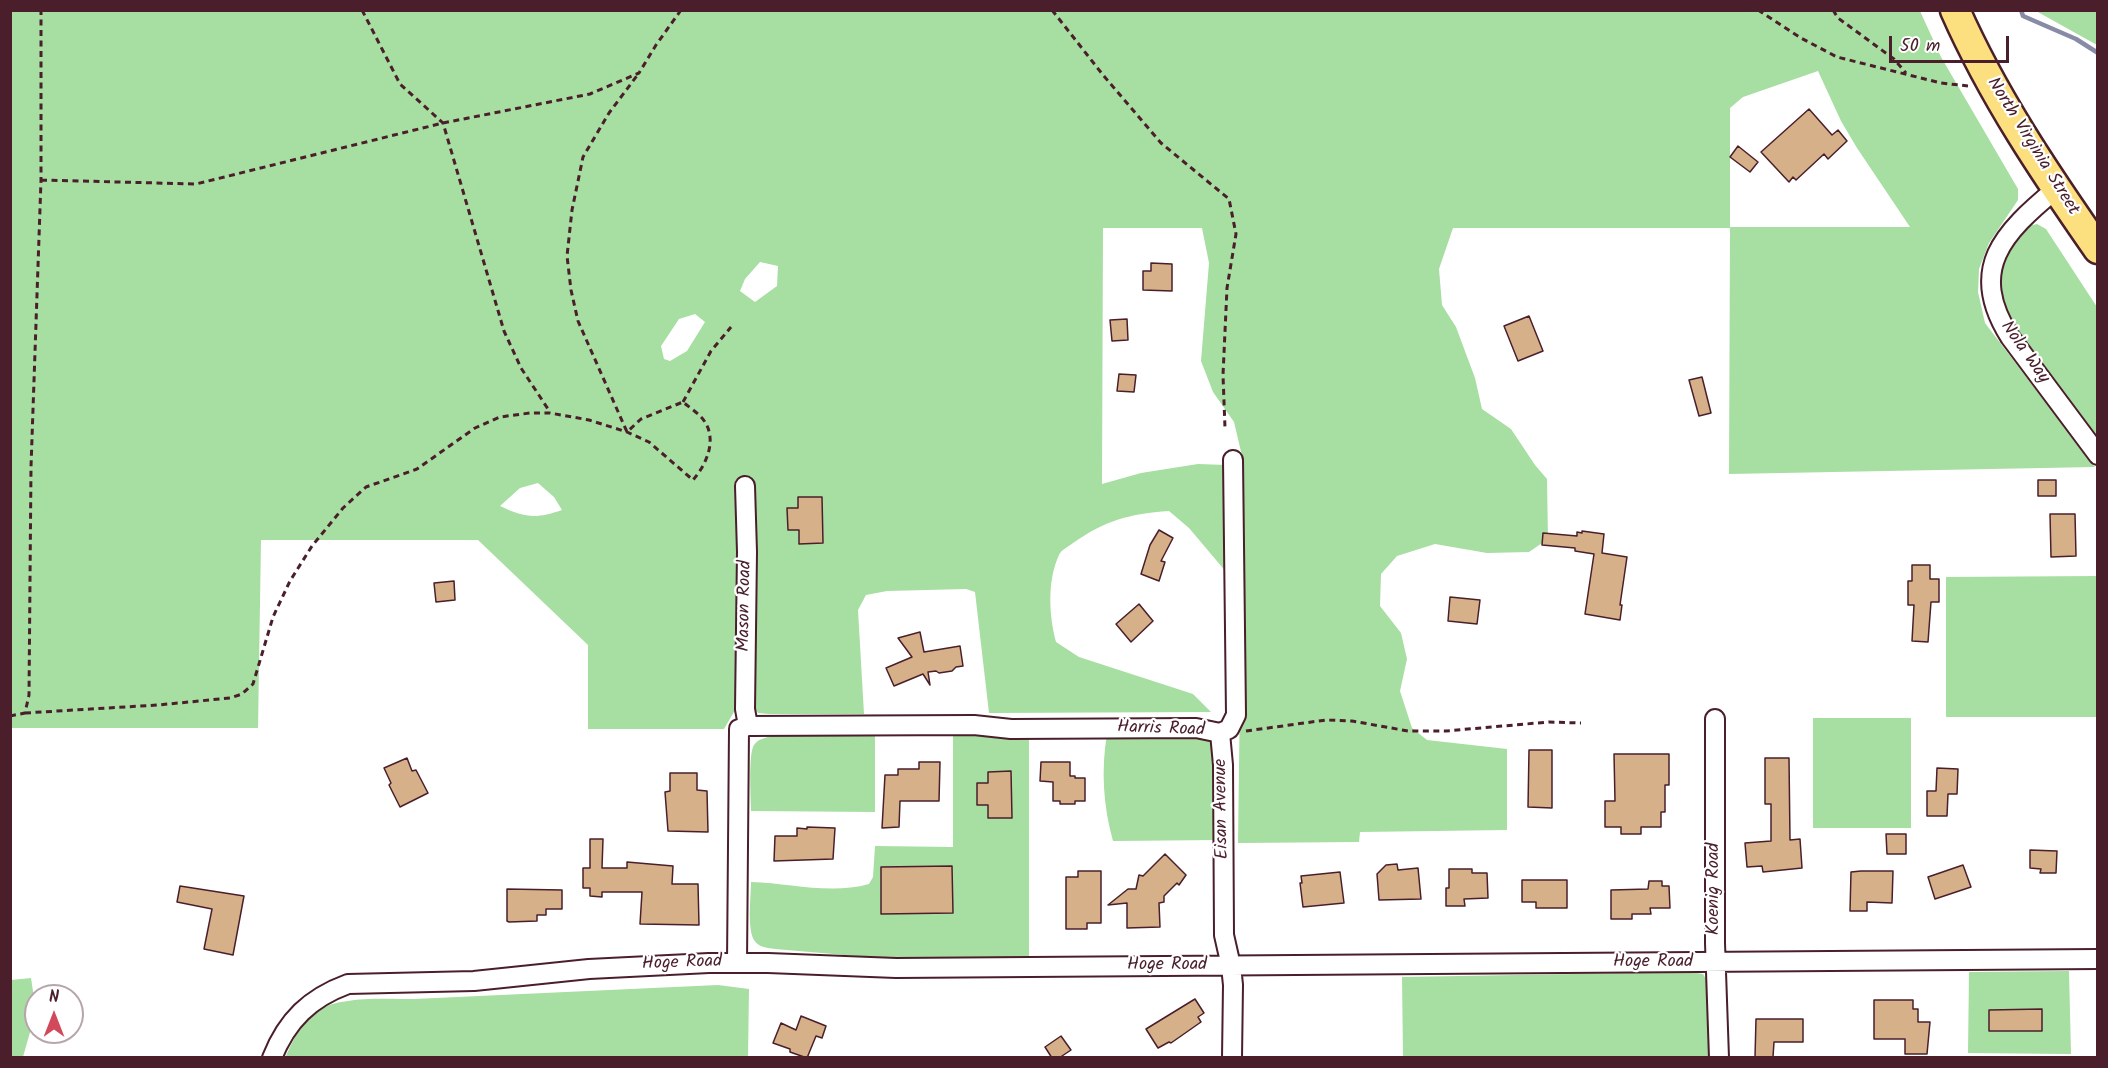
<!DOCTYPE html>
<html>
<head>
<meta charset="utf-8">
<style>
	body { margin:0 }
	#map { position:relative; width:2108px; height:1068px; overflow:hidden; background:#fff; font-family:Kalam,sans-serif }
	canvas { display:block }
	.frame { position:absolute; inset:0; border:12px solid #4a1f2b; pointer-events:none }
	.north { position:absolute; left:24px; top:984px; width:60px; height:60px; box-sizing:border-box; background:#fff; border:2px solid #b7a5aa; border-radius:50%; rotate:0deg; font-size:16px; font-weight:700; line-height:24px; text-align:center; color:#4a1f2b }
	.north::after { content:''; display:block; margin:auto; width:21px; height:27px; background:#d1495b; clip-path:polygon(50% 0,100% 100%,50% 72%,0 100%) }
	.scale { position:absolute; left:1889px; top:36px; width:120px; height:27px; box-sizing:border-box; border:3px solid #4a1f2b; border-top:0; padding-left:8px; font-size:18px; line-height:21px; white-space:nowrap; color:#4a1f2b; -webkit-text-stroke:4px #fff; paint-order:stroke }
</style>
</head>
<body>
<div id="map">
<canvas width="2108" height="1068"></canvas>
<div class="frame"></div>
<div class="north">N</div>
<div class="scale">50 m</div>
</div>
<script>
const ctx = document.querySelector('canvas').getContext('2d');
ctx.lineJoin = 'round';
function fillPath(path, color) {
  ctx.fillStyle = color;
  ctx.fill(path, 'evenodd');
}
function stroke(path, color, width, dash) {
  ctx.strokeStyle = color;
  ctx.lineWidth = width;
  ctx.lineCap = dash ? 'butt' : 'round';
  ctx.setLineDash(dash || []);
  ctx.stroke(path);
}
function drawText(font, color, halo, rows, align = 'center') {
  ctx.font = font + ' Kalam,sans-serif';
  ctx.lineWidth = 4.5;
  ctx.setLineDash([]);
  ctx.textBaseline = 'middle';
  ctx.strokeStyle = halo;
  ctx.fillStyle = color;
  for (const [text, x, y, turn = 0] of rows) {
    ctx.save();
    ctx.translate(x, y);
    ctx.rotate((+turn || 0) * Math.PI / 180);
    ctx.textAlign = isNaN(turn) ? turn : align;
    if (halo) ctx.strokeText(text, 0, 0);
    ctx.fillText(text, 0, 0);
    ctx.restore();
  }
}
const green = new Path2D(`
	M10 11H1920L1941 57 2018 189V200L1989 243 1979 269 1978 292 1985 323 2095 467 1729 474 1730 228H1453L1439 269 1442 305 1456 327 1475 378 1482 409 1511 429 1535 465 1547 479 1548 539 1529 552 1487 553 1435 544 1397 556 1381 574 1380 606 1401 633 1407 659 1400 691 1412 728 1427 740 1507 749V830L1360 832 1359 842 1238 843 1243 460 1234 422 1213 392 1201 361 1209 263 1202 228H1103L1102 484 1141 473 1198 464 1226 465 1227 573 1189 528 1169 511C1129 514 1106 520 1073 543 1068 547 1061 550 1059 555 1047 581 1049 615 1056 642L1079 657 1193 694 1211 712 989 713 975 592 966 589 887 591 866 595 858 610 864 714H769L758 713 752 705H738L724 729H588V645L478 540H261L258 728H11ZM1818 71 1841 121 1857 148 1910 227H1730V108L1743 97ZM760 262 778 266 777 286 755 302 740 291 745 279ZM695 314 705 322 687 351 670 361 664 359 661 346 679 319ZM538 483 554 497 562 510C536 519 525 518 500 506L520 488Z
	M2036 11H2097V45Z
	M2037 224 2046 229 2097 307V445C2081 422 2065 400 2049 378 2030 352 2004 323 1999 290 1997 274 2002 261 2010 247 2017 235 2022 227 2037 224Z
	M2097 576V717H1946V577Z
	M1813 718H1911V828H1813Z
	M1029 734V957H869L775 949C767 948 758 947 754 940 747 928 751 896 751 882 790 883 830 895 869 884L873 877 875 846 953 847V735Z
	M1107 734 1209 735 1217 747 1219 840 1113 841C1103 806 1101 769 1107 734Z
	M771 736H875V812L751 811C751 798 748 754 754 745 758 739 765 738 771 736Z
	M2069 971 2071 1054 1968 1053 1969 972Z
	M1691 972 1703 974 1709 984 1711 1057H1403L1402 977Z
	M31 978 36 1011 23 1057H11V980Z
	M718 985 749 989 748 1057 285 1058C292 1042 300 1025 313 1014 335 995 386 999 414 999Z`);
const stream = new Path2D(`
	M2021 10 2023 16 2076 39 2098 53`);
const building = new Path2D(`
	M1809 109 1832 135 1838 130 1847 141 1828 159 1824 154 1796 180 1793 177 1789 182 1761 152Z
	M1738 146 1758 162 1750 172 1730 157Z
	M1151 263 1172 264V291L1143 290V271H1151Z
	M1529 316 1543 351 1518 361 1504 326Z
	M1127 319 1128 340 1112 341 1110 320Z
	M1119 374 1136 375 1134 392 1117 391Z
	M1702 377 1711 413 1699 416 1689 380Z
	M2038 480H2056V496H2038Z
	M798 497H822L823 543 799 544V530H788L787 508H798Z
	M2050 514H2075L2076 556 2051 557Z
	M1159 530 1173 538 1161 561 1165 562 1159 581 1141 574 1150 545Z
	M1582 531 1604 534 1602 553 1627 557 1620 605H1622L1620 620 1585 614 1594 554 1575 551V548L1542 545 1543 533 1577 536V532L1582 533Z
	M1912 565H1930V579H1939V602H1931L1928 642 1912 641 1914 605H1908V581H1912Z
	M454 581 455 600 436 602 434 583Z
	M1450 597 1480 600 1477 624 1448 621Z
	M1139 604 1153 621 1131 642 1116 624Z
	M920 632 924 652 960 646 963 666 956 667 952 671 939 673 936 671 928 672 930 685 923 674 894 686 886 668 912 657 898 638Z
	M1529 750H1552V808L1528 807Z
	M1614 754H1669V785H1665V812H1661V827H1641V834H1621V827H1605V801H1615Z
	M407 758 412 771 416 770 428 793 400 807 389 785 391 783 384 768Z
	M1765 758H1789L1790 840 1800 839 1802 868 1763 872 1762 866 1747 867 1745 843 1771 841V804H1765Z
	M919 762H940L939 801H900L899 827 882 828 885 775H898V769H919Z
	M1041 762H1070V776H1075V778H1085V801H1075V804H1060V801H1053V782L1040 781Z
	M1937 768 1958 769 1957 794H1948L1947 816H1927V791H1936Z
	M1011 771 1012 818H988V805H977V783H988V772Z
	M670 773H697V790L707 791 708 832 668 831 665 792 670 791Z
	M807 827 835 828 833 859 774 861 775 836H797V828L807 829Z
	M1886 834H1906V854H1887Z
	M590 839H603L602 868H627V862L673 866 672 884H698L699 925 640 924 642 892H602V897L590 896V888H583V868H590Z
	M2030 850 2057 851 2056 873H2040L2041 869 2030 868Z
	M1165 854 1186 875 1179 885 1177 883 1164 896V902L1159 903 1160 927 1127 928V903L1108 905 1128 889H1136L1139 875 1143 876Z
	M1397 864 1398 870 1418 868 1421 899 1379 900 1377 874 1386 865Z
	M1963 865 1971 887 1935 899 1928 877Z
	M952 866 953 913 881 914V867Z
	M1449 869H1472V873H1487L1488 898 1464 899 1465 906H1446V888H1449Z
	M1078 871H1101V923H1087V929H1066V877H1078Z
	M1861 871H1893L1892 903 1867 902V911H1850L1851 872Z
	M1340 872 1344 903 1303 907 1300 883H1302L1301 876Z
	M1522 880H1567V908H1536V902H1522Z
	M1649 881H1662V886H1669L1670 908H1650L1651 914H1632V919H1611V890L1648 889Z
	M180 886 244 896 233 955 204 949 212 909 177 902Z
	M507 889 562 890V909H546V915H537V921L509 922 507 921Z
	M1195 999 1204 1013 1198 1017 1201 1022 1171 1043 1169 1042 1158 1048 1146 1029Z
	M1874 1000H1913V1009H1918V1022H1930L1927 1054H1905V1039H1874Z
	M2042 1009V1031H1989V1010Z
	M801 1016 826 1026 822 1038 816 1036 807 1058 790 1052V1049L773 1043 781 1023 796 1030Z
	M1756 1019H1803V1042H1774L1773 1057H1755Z
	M1061 1036 1071 1050 1059 1058H1052L1045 1047Z`);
const path = new Path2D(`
	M362 10 400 84 443 123 504 331 521 368 550 412
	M1052 10 1103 75 1161 143 1229 199 1236 234 1227 288 1223 375 1225 428
	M1758 10 1801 38 1837 57 1941 83 1968 86
	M1833 10 1838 18 1894 59 1906 73
	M41 180 196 184 443 123 590 94 639 73 656 45 681 10
	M683 402 711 351 731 327
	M25 713 158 705 230 698 242 694 253 684 273 617 290 581 312 546 343 508 366 487 417 469 475 428 500 417 530 413H550L589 420 627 432 649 442 693 480C706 465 717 441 705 422 700 414 690 408 683 402L641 419 627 432 578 321 571 290 567 256 572 210 583 157 609 113 639 73
	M10 716 25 713 29 695 31 467 41 180V10
	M1246 731 1326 720 1352 721 1408 731H1446L1549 722 1581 723`);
const minor = new Path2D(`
	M2056 189C2003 233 1967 269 2010 337L2098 455
	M745 486 747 552 745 709 748 726
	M1715 719V943L1719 1058
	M1220 733 1223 765 1224 935 1231 966 1233 985 1232 1058
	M1220 733 1229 729 1236 715 1233 460
	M737 963 739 729 748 726 974 725 1011 729 1196 728 1220 733
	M272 1058C287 1020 310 998 348 984L474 981 589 969 709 963H768L896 968 2098 959`);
const primary = new Path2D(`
	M1955 10C1993 96 2045 173 2098 249`);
const streetNames = [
	["North Virginia Street",2032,147,58],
	["Nola Way",2024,353,55],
	["Mason Road",746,606,-89],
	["Harris Road",1161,730,2],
	["Eisan Avenue",1223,809,-91],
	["Koenig Road",1715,889,-90],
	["Hoge Road",1653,963],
	["Hoge Road",682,964,-2],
	["Hoge Road",1167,966]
];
fillPath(green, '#a7dea1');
stroke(stream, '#878ba5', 4.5);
fillPath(building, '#d6b088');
stroke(building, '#4a1f2b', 1.5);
stroke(minor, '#4a1f2b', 22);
stroke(primary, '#4a1f2b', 33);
stroke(path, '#4a1f2b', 3, [6, 4.5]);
stroke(minor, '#fff', 18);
stroke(primary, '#fce080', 28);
drawText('18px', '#4a1f2b', '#fff', streetNames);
</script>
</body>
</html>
